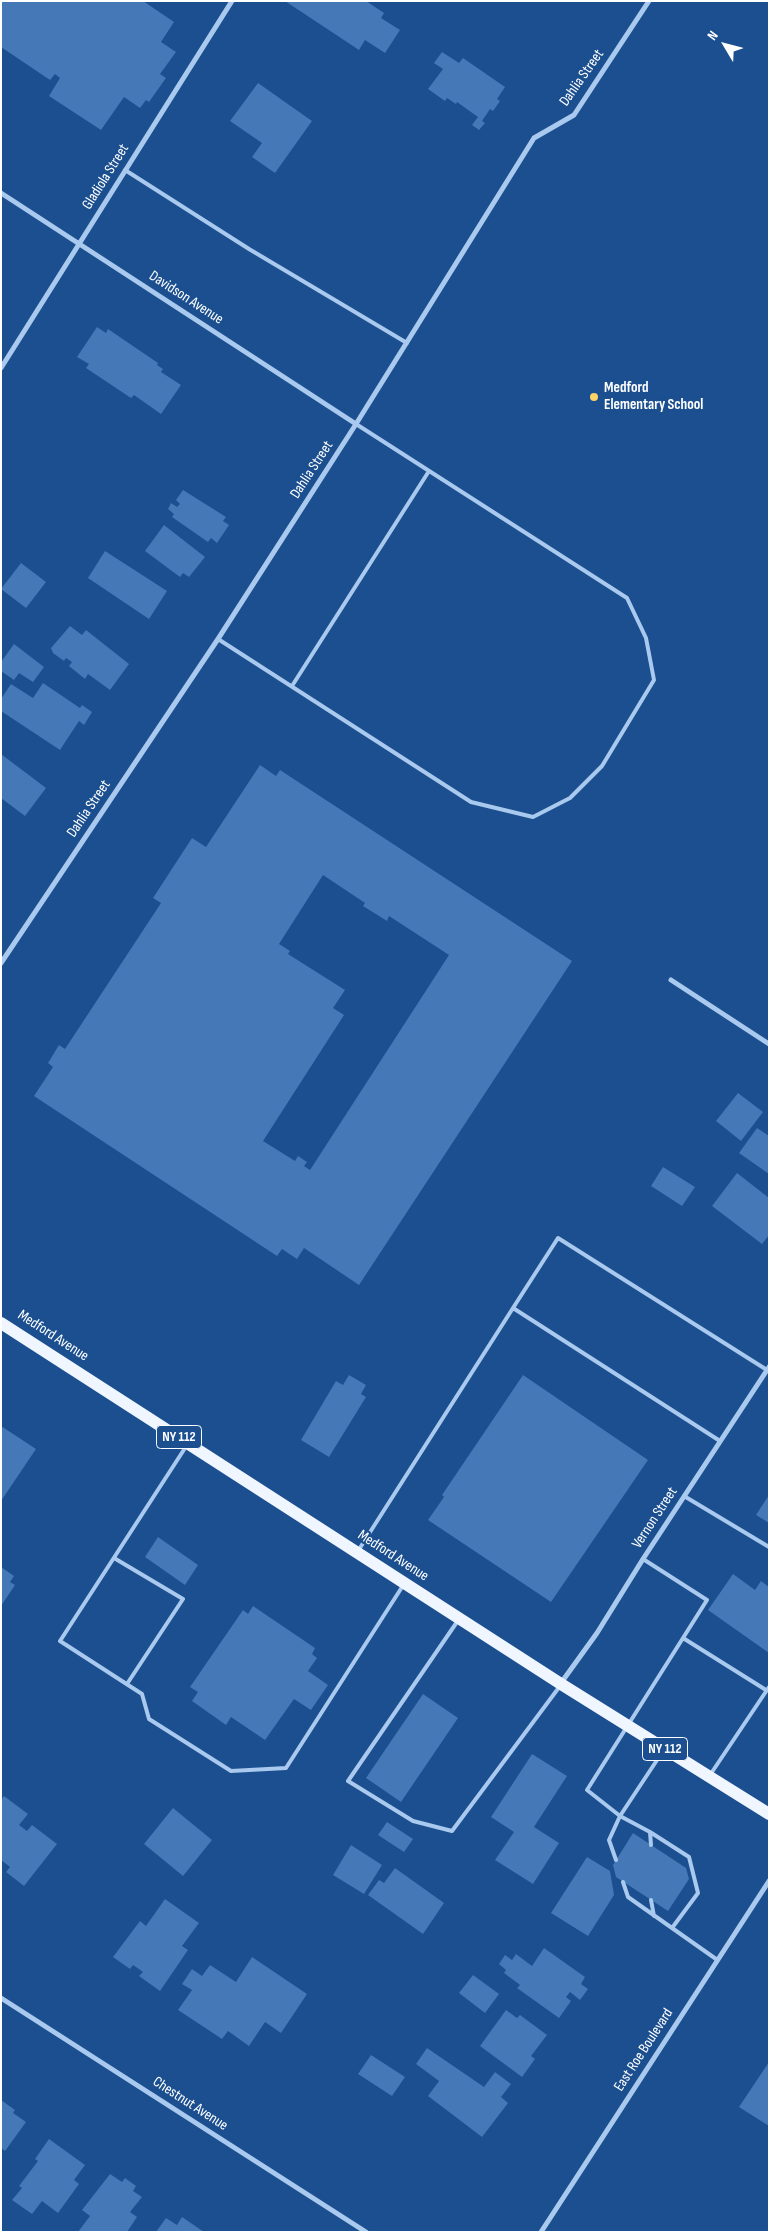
<!DOCTYPE html>
<html>
<head>
<meta charset="utf-8">
<style>
	body { margin:0 }
	#map { position:relative; width:770px; height:2233px; overflow:hidden; background:#1b4f8f; font-family:"Sofia Sans Condensed",sans-serif }
	canvas { display:block }
	.frame { position:absolute; inset:0; border:2px solid #fff; pointer-events:none }
	.north { position:absolute; left:700px; top:20px; width:50px; height:50px; -webkit-text-stroke:4px #1b4f8f; paint-order:stroke; rotate:307deg; font-size:14px; font-weight:700; line-height:20px; text-align:center; color:#fff }
	.north::after { content:''; display:block; margin:auto; width:18px; height:22px; background:#fff; clip-path:polygon(50% 0,100% 100%,50% 72%,0 100%) }
</style>
</head>
<body>
<div id="map">
<canvas width="770" height="2233"></canvas>
<div class="frame"></div>
<div class="north">N</div>
</div>
<script>
const ctx = document.querySelector('canvas').getContext('2d');
ctx.lineJoin = 'round';
function fillPath(path, color) {
  ctx.fillStyle = color;
  ctx.fill(path, 'evenodd');
}
function stroke(path, color, width, dash) {
  ctx.strokeStyle = color;
  ctx.lineWidth = width;
  ctx.lineCap = dash ? 'butt' : 'round';
  ctx.setLineDash(dash || []);
  ctx.stroke(path);
}
function drawText(font, color, halo, rows, align = 'center') {
  ctx.font = font + ' "Sofia Sans Condensed",sans-serif';
  ctx.lineWidth = 4.5;
  ctx.setLineDash([]);
  ctx.textBaseline = 'middle';
  ctx.strokeStyle = halo;
  ctx.fillStyle = color;
  for (const [text, x, y, turn = 0] of rows) {
    ctx.save();
    ctx.translate(x, y);
    ctx.rotate((+turn || 0) * Math.PI / 180);
    ctx.textAlign = isNaN(turn) ? turn : align;
    if (halo) ctx.strokeText(text, 0, 0);
    ctx.fillText(text, 0, 0);
    ctx.restore();
  }
}
const building = new Path2D(`
	M1 1H143L174 22 161 42 176 52 160 74 166 78 149 102 146 100 140 108 124 97 101 130 49 96 60 78 55 74 50 80 1 47Z
	M285 1H366L384 13 381 18 400 30 385 53 365 40 359 50Z
	M442 52 459 63 463 58 505 87 497 99 500 101 493 111 490 109 482 121 485 123 479 130 472 125 478 117 457 102 456 104 447 98 445 101 428 89 443 69 434 63Z
	M258 83 312 121 275 173 252 157 262 143 230 121Z
	M97 327 106 333 108 329 158 363 157 365 163 369 161 372 181 385 161 414 134 395 131 398 86 368 89 364 77 357Z
	M183 490 226 517 223 521 229 525 217 543 211 538 208 542 172 517 174 514 168 509 171 503 177 507 180 504 176 500Z
	M164 525 205 557 189 577 183 573 180 577 145 551Z
	M105 551 167 591 149 619 88 578Z
	M21 563 46 582 26 608 1 589Z
	M70 626 82 635 86 630 129 664 110 690 88 674 85 679 69 666 72 662 66 658 64 661 53 653 51 648Z
	M14 644 44 667 33 682 19 673 14 680 1 671V662Z
	M43 683 80 708 82 705 92 712 84 725 79 721 60 750 1 711V699L11 684 33 698Z
	M1 754 46 788 25 816 1 798Z
	M260 765 276 776 280 770 572 961 359 1285 304 1248 297 1259 282 1249 277 1256 34 1096 53 1067 48 1063 59 1045 65 1049 161 903 153 898 192 838 206 847ZM323 875 365 903 363 906 387 921 389 916 449 955 310 1170 304 1166 307 1162 298 1156 295 1161 263 1141 344 1015 333 1008 345 990 288 954 290 951 279 944Z
	M738 1093 763 1112 741 1141 716 1121Z
	M757 1128 769 1136V1174L739 1153Z
	M663 1167 695 1187 682 1206 651 1186Z
	M737 1173 769 1198V1235L762 1244 712 1206Z
	M349 1375 366 1385 361 1394 366 1397 329 1457 301 1440 336 1381 343 1385Z
	M523 1375 648 1460 551 1602 428 1520 444 1497 442 1495Z
	M1 1426 36 1449 1 1501Z
	M769 1495V1523L756 1515Z
	M158 1537 198 1565 185 1585 145 1557Z
	M1 1567 14 1576 10 1582 15 1585 1 1606Z
	M733 1574 755 1590 761 1581 769 1587V1653L708 1610Z
	M253 1606 315 1648 312 1654 317 1658 308 1671 328 1685 311 1710 294 1699 265 1740 231 1717 226 1725 192 1701 198 1692 190 1687 243 1610 248 1614Z
	M423 1694 458 1718 401 1802 366 1778Z
	M532 1754 567 1776 534 1827 559 1843 533 1884 495 1860 514 1832 491 1817Z
	M4 1796 28 1814 19 1825 27 1831 32 1825 57 1844 24 1886 6 1872 10 1867 1 1860V1800Z
	M173 1808 212 1840 183 1876 144 1844Z
	M387 1822 413 1839 404 1852 378 1835Z
	M633 1833 686 1868 689 1879 668 1911 616 1877 613 1865Z
	M351 1845 382 1865 364 1894 333 1875Z
	M587 1857 610 1871 614 1895 588 1936 551 1913Z
	M395 1868 444 1903 423 1934 368 1895 379 1880 384 1883Z
	M165 1899 199 1923 182 1946 188 1950 160 1991 139 1976 143 1972 133 1965 130 1969 113 1957 140 1921 146 1926Z
	M544 1948 585 1977 581 1984 588 1989 580 2000 570 1992 566 1997 571 2001 559 2018 517 1988 520 1985 504 1973 506 1970 499 1964 505 1955 512 1960 516 1954 532 1966Z
	M252 1957 307 1994 281 2033 265 2022 249 2046 228 2031 222 2039 178 2010 192 1990 182 1984 192 1969 202 1976 210 1965 236 1982Z
	M473 1975 499 1994 485 2013 459 1993Z
	M506 2010 517 2018 520 2015 547 2035 531 2056 535 2059 522 2077 480 2046Z
	M427 2048 484 2087 495 2072 511 2084 501 2097 508 2103 482 2137 428 2096 439 2081 416 2064Z
	M371 2055 405 2077 392 2096 358 2074Z
	M769 2062V2126L739 2107Z
	M1 2100 15 2110 13 2113 26 2122 5 2151 1 2148Z
	M49 2139 85 2165 74 2180 79 2184 58 2213 42 2201 32 2214 12 2200 22 2188 19 2186 38 2161 35 2159Z
	M110 2174 122 2182 125 2178 136 2186 133 2191 142 2197 130 2212 137 2217 127 2232H78L90 2216 82 2210Z
	M182 2217 204 2232H156L166 2218 177 2225Z`);
const lane = new Path2D(`
	M125 170 249 249 407 343
	M218 639 471 802 533 817 570 798 602 766 654 680 646 638 627 598 356 424
	M292 686 429 471
	M720 1441 513 1308 558 1238 767 1370
	M187 1445 60 1641 142 1694 149 1719 231 1771 286 1768 404 1584
	M684 1496 769 1547
	M358 1551 513 1308
	M114 1558 183 1599 127 1684
	M643 1559 707 1600 587 1790 620 1816 650 1832 689 1857 698 1893 672 1928
	M459 1619 348 1781 413 1821 452 1831 560 1686
	M683 1638 766 1690
	M710 1775 769 1687
	M650 1832 651 1845
	M616 1860 609 1840 620 1816 663 1751
	M623 1882 628 1897 716 1959
	M651 1900 654 1916`);
const street = new Path2D(`
	M1 193 356 424
	M1 368 232 1
	M1 963 218 639 356 424 534 138 574 115 649 1
	M671 980 769 1044
	M561 1683 597 1633 643 1559 769 1367
	M1 1998 366 2232
	M541 2232 769 1881`);
const primary = new Path2D(`
	M1 1323 561 1684 769 1814`);
const markers = [
	[594,397,5,"#ffd166"]
];
const shields = [
	[179,1437,45],
	[665,1749,45]
];
const shieldNames = [
	["NY 112",179,1437],
	["NY 112",665,1749]
];
const streetNames = [
	["Dahlia Street",582,78,-55],
	["Gladiola Street",106,177,-58],
	["Davidson Avenue",186,298,33],
	["Dahlia Street",312,470,-57],
	["Dahlia Street",89,809,-56],
	["Medford Avenue",53,1336,33],
	["Vernon Street",655,1518,-57],
	["Medford Avenue",393,1556,33],
	["East Roe Boulevard",644,2050,-57],
	["Chestnut Avenue",190,2104,33]
];
const poiNames = [
	["Medford",604,388],
	["Elementary School",604,405]
];
fillPath(building, '#4478b7');
stroke(lane, '#a9c9ee', 4);
stroke(street, '#a9c9ee', 5);
stroke(primary, '#f0f6ff', 12);
for (const [x, y, r, color] of markers) {
  const dot = new Path2D();
  dot.arc(x, y, r, 0, 2 * Math.PI);
  ctx.fillStyle = color;
  ctx.fill(dot);
  stroke(dot, '#1b4f8f', 2);
}
for (const [x, y, w] of shields) {
  const box = new Path2D();
  box.roundRect(x - w / 2, y - 11.5, w, 23, 4);
  ctx.fillStyle = '#1b4f8f';
  ctx.fill(box);
  stroke(box, '#fff', 1);
}
drawText('bold 14px', '#fff', null, shieldNames);
drawText('15px', '#fff', '#1b4f8f', streetNames);
drawText('bold 15px', '#fff', '#1b4f8f', poiNames, 'left');
</script>
</body>
</html>
